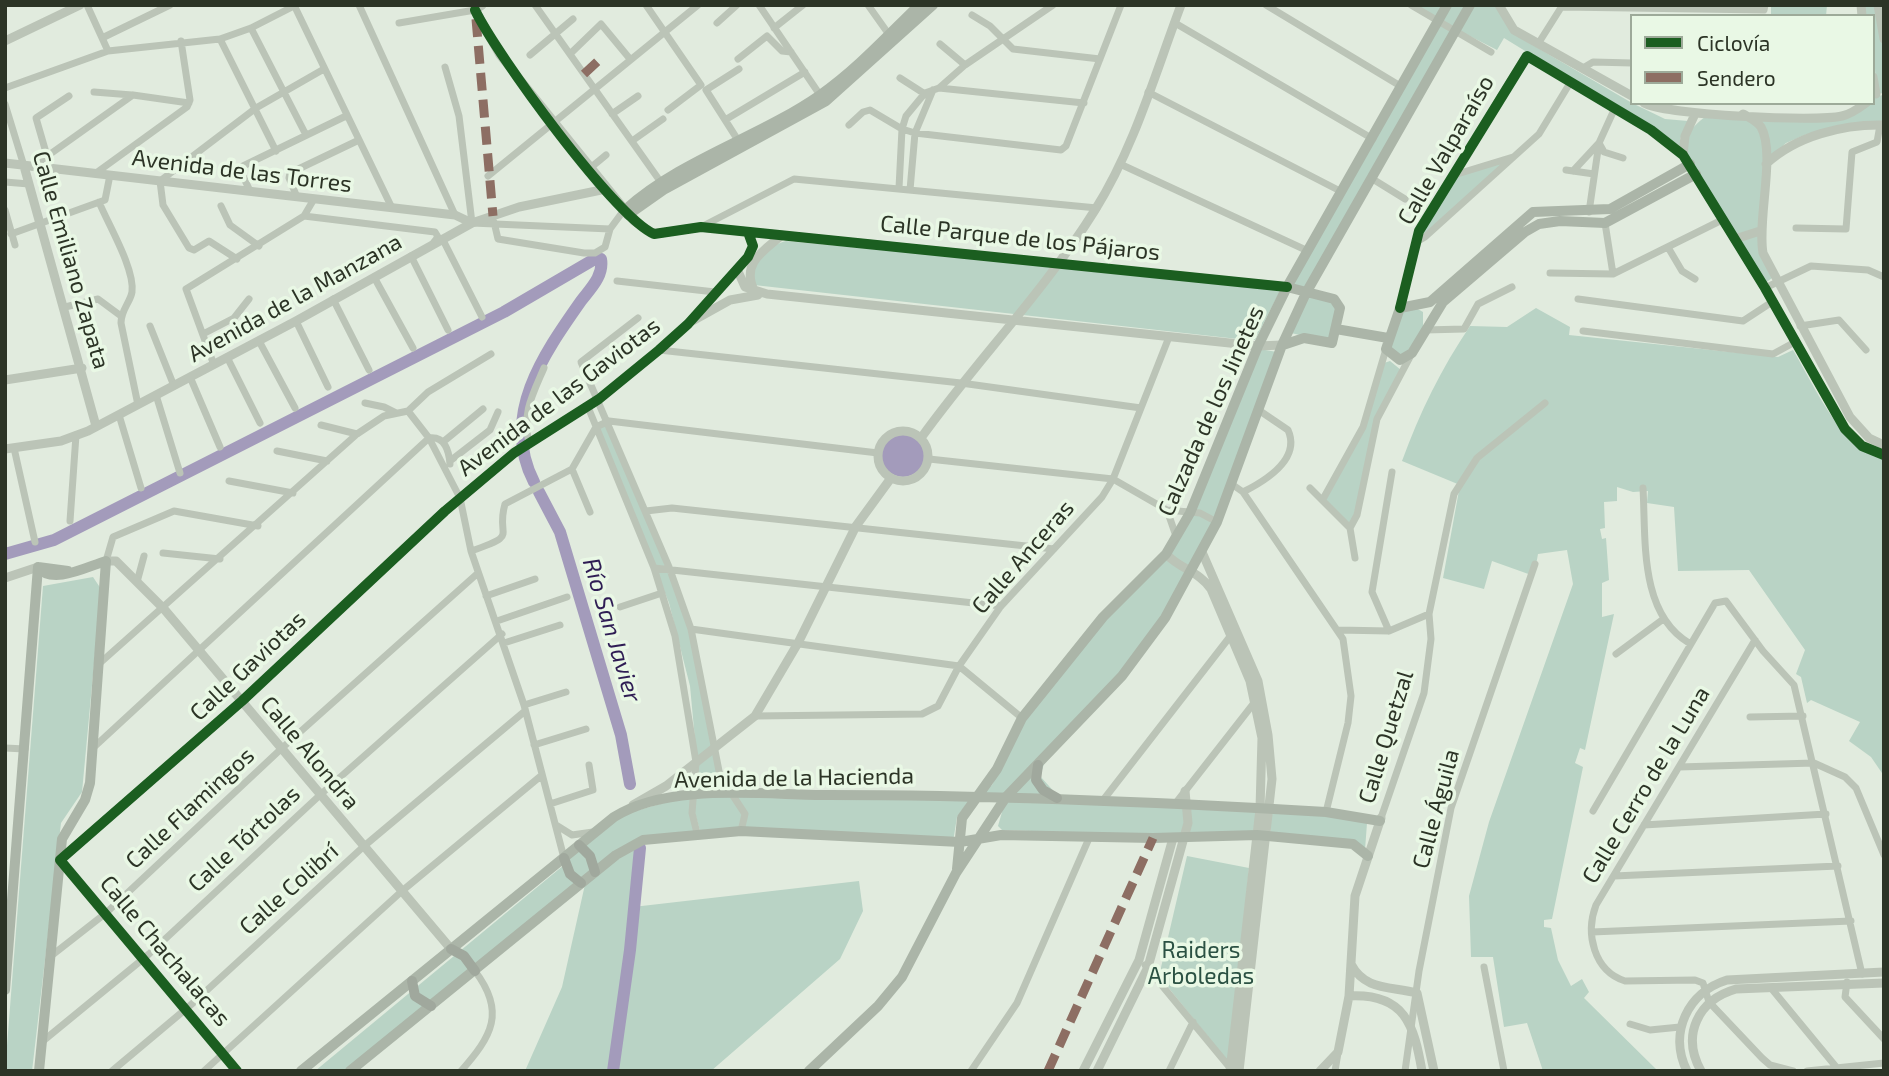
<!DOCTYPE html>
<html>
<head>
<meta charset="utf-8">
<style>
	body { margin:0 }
	#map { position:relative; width:1889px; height:1076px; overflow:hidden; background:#e1ebde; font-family:"Exo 2",sans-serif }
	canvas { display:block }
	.frame { position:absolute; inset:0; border:7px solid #2c3426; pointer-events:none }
	.legend { position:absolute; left:1630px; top:14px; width:245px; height:91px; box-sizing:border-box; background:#e9f8e5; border:2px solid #9daa99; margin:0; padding:9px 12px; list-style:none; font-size:21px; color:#2c3426 }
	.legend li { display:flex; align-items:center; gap:14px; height:35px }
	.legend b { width:35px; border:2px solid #9daa99 }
</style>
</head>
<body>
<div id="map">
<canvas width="1889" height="1076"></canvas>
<div class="frame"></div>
<ul class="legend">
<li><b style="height:9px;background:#1b5e20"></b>Ciclovía</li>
<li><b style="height:9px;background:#8d6e63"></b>Sendero</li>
</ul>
</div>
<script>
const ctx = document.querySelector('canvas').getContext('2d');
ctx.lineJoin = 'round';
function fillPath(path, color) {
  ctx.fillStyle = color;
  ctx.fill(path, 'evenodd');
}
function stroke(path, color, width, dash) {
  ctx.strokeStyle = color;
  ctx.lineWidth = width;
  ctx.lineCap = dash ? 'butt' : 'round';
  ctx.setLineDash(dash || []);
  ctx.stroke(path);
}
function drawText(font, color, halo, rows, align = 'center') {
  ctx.font = font + ' "Exo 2",sans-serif';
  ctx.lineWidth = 7;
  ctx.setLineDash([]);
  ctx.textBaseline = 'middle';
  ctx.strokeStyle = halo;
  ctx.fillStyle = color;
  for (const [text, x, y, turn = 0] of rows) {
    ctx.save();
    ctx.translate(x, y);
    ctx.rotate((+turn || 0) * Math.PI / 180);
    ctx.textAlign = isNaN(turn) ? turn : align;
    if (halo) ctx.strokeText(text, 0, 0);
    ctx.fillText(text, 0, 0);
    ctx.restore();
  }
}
const green = new Path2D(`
	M1411 5H1470L1306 289 1290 285 1439 21Z
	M1474 5H1495L1512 33 1632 103 1665 119 1688 121 1680 139V146L1504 38 1497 50 1458 30Z
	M1771 5H1827L1826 16H1771Z
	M1861 5H1878L1884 36V93L1876 94 1873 16H1863Z
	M1884 95V123L1807 134 1786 143 1769 159C1770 137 1770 127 1751 115 1797 118 1842 129 1877 96Z
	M1705 117C1722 117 1745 112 1757 126 1776 148 1758 203 1760 230 1761 245 1768 262 1772 278L1764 284 1686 155C1686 136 1690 128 1705 117Z
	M1513 159 1419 239 1455 177Z
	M786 241 1267 286 1281 289 1255 340H1247L754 285 749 275C759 259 767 246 786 241Z
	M1308 295 1337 304 1331 342 1291 333Z
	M1416 308 1423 312V330L1404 356 1391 353 1389 338 1401 309Z
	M1536 308 1570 327 1569 335 1778 357 1793 350C1812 381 1844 455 1884 458V776L1871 757 1849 741 1860 722 1811 700 1807 703 1801 677 1796 674 1805 650 1749 570 1678 571 1674 507 1647 503 1648 491 1633 492 1617 487V501L1604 502 1605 528 1600 529 1602 539 1606 538 1609 580 1602 583V617L1614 614 1585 750 1580 748 1575 763 1583 767 1552 919 1544 920V927L1551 928 1558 960 1571 986 1582 979 1589 992 1584 998 1658 1071H1543L1527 1023 1504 1027 1493 957H1471L1469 896 1489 822 1573 584 1567 550 1538 554 1534 576 1492 561 1484 589 1443 578 1460 485 1402 461C1420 412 1441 369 1470 326L1507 327Z
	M1259 349 1277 352 1232 484 1165 618 1044 764 1040 776 1058 796 977 795 992 785 1023 719 1062 667 1168 554Z
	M1390 361 1401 370 1377 418 1351 527 1325 502 1326 490 1364 427 1384 363Z
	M609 422 690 629 715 743 697 761 690 686 669 603 597 427Z
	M93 577 101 589 82 792 61 823 32 1071H5L43 586Z
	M715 745 718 775 731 794H693L697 762Z
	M692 795 697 833 633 844 640 848 633 907 859 881 863 911 840 959 711 1071H525L562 987 586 880 349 1071H315L570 860 568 855 614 817Z
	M695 795H973L957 817 953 842 700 831 695 813Z
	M1006 798 1187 806 1184 836 1002 830 998 826Z
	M1190 807 1259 810 1256 834 1186 837Z
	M1272 810 1325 813 1367 823 1365 850 1270 834Z
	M1187 856 1249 868 1230 1064 1159 976Z`);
const water = new Path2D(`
	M881 455a22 22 0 1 1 44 0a22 22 0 1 1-44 0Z`);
const river = new Path2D(`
	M539 492 560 532 621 735 630 784
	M5 554 54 540 504 312 593 260 601 259C604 276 590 289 581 301 543 355 500 416 534 482
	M613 1071 630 950 640 848`);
const minor = new Path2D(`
	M87 5 108 51
	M294 5 392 208
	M359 5 455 215
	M535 5 660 181
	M646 5 701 85 668 110
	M759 5 820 95
	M868 5 890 36
	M1266 5 1402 87
	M1411 5 1491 52
	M1562 7 1764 10 1765 5
	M972 15 990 26 1013 49 1100 59
	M399 23 475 10
	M717 23 737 5
	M1175 23 1373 139
	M251 28 306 135
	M774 28 803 5
	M102 38 170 5
	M220 39 276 151
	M940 44 965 65
	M1538 44 1562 6
	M570 54 601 24 630 59
	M530 55 573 19
	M738 59 767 36 782 51 791 52
	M445 67 459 116 472 223 610 229
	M1583 68 1593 62 1632 63
	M739 69 706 90 741 145
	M900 78 928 96
	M5 88 108 51 220 39 251 28 296 5
	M939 88 1084 103
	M94 92 132 95
	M1148 92 1342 192
	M5 104 24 166
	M612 114 638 96
	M725 120 805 72
	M849 125 863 112 870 110 902 129 915 133 1061 150 1066 146 1121 5
	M632 141 663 119
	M1599 143 1604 152 1623 158
	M47 156 36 118 69 96
	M1120 164 1308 251
	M32 167 133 95 189 103
	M589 169 606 155
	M1566 170 1594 174
	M1573 171 1599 143
	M96 173 187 107 190 100 181 41
	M1454 175 1513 157
	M488 176 698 5
	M1371 178 1405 199
	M5 182 29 184
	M899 188 902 129 906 116 925 93 939 88 965 65 1053 5
	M910 190 915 133 933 90
	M250 191 242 174 243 166 346 116
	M297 197 289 178 290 173 359 140
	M99 202C108 224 135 269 132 292 130 303 121 310 121 323L138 405
	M221 206 230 225 259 246
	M5 210 15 245
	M1589 212 1599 143 1614 110
	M304 216 435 232 438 237 434 242
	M494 222 498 239 584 253H595L605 247 610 229
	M1605 223 1613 274
	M701 227 794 179 1097 208
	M1796 228 1846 229 1852 152 1877 142 1880 125
	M610 229 624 210
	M11 234 105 200 110 175
	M443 240 482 317
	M1418 241 1425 237 1539 134 1570 83
	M1669 249 1682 271 1695 279
	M411 256 448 330
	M237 259 209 241 194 250 189 248 163 205 160 181 256 108 324 69
	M1550 273 1613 274 1724 219
	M374 277 413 348
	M617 281 715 292
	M1765 288 1811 266 1868 270 1884 277
	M333 299 369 370
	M1578 299 1743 321 1772 302
	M65 307 98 299 121 316
	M1400 308 1419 231 1525 56 1651 130 1683 155
	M638 318 581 362 669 567 691 629 720 776 745 814 741 831
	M296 321 328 387
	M150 326 174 386
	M1800 326 1839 320 1866 350
	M1425 330 1464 329 1478 304 1512 287
	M1583 331 1773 354 1795 342
	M203 334 234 318 249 299
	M259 341 295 408
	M659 350 961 383 1141 408
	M227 357 260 423
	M214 365 186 289 304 216 314 199
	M190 377 220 447
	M156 395 180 473
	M365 403 384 407 396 413
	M588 407 654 568 675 636 696 762 692 813 697 833
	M408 411 429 438 460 498 471 551 524 705 564 858
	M408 411 428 392 491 354
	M119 415 141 488
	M321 425 357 434
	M429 438C445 436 449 451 450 464
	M443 442 483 409
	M529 443C522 413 532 396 544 368
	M14 448 35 542
	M277 451 327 461
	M929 459 1113 479 1167 510 1200 513 1217 522
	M450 461 490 430 498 412
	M572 469 590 512
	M229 481 293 493
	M1233 485 1243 492 1343 639 1351 696 1348 723 1326 812
	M1310 488 1350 528
	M1643 488C1646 540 1639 613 1689 643
	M1243 492C1265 481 1301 459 1288 430L1260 411
	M1323 499 1363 427 1386 349
	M1167 510 1176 536
	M646 511 672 508 1054 549
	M70 521 76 435
	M1350 528 1357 515 1377 419 1411 355
	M1350 528 1355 558
	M471 551C521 534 495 538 505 504L572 469 596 427 609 421 878 453
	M163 553 220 559
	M106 561 113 537 174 511 258 526
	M654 568 1001 606
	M137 582 144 556
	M486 596 535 579
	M620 607 662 593
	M497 621 567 597
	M691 629 959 666 1022 718
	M1338 630 1389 631 1429 614
	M1389 631 1372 592 1392 472
	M1755 640 1596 905C1585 934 1594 971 1625 981L1695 980 1703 983 1709 1002 1762 1058 1770 1065 1793 1071
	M504 643 560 625
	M1616 654 1662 620
	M100 663 357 434 384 416 408 411
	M524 705 566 692
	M755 716 922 714 938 706 959 666 1001 606 1102 497 1113 479 1169 337
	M1750 717 1803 716
	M534 745 586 729
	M5 748 25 749
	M93 748 429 438
	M1679 767 1814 763 1845 777 1856 788 1884 855
	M1104 799 1232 634
	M550 804 593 790 589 765
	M1175 804 1254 703
	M1593 811 1715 603 1726 601 1763 651 1794 685 1862 974
	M1381 818 1424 693 1431 639 1429 614 1454 494 1477 458 1545 403
	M556 825 572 835 593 832
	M1644 825 1826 814
	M60 860 237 1071
	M1614 876 1838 866
	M1592 932 1851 921
	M51 956 106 913 281 749 478 573
	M1145 965 1231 1069
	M1484 967 1504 1071
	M1847 982 1845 997 1884 1039
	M1771 988 1837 1068
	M1630 1024 1650 1030 1680 1027
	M43 1041 149 954 320 795 502 634
	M112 1071 193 1003 363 847 525 711
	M204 1071 402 891 542 775
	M461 1071C492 1036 506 1012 475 971
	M971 1071 1017 1003 1090 836
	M1169 1071 1193 1022
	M1335 1071 1338 1053
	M1405 1071 1419 971 1451 808 1535 564
	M1807 1071 1884 1063`);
const tertiary = new Path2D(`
	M482 5 475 10 500 55 634 221 654 234 701 227 1287 287
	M1499 5 1514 30 1632 96
	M1861 5 1862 16
	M1878 5 1884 39
	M5 41 80 5
	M1873 77 1876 94
	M1644 103C1666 115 1817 122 1842 116 1851 114 1858 109 1866 103
	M1695 114 1685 136 1683 155 1765 288 1845 429 1862 446 1884 455
	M1743 114C1750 118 1757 121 1761 127 1776 153 1757 220 1763 253L1850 417 1869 438 1884 445
	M5 163 455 215 472 223
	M1766 164C1796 136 1843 124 1884 125
	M24 166 96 426
	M1735 239 1760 231
	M737 269 745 287 767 294 1258 346 1282 345
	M755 292C740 264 763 251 782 235
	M694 320 730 300 758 295
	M5 380 82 368
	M878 456a25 25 0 1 1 50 0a25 25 0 1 1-50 0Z
	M921 438C977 360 1044 292 1095 210 1134 148 1155 74 1181 5
	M5 449 61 441 88 431 296 321 472 223 519 207 606 189
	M1202 552 1258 681 1268 735 1272 779 1239 1071
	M1166 554C1180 569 1200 572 1211 589L1250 681 1262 738 1260 809 1230 1071
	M106 561H116L164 609 451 949
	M5 578 38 567
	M633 805 666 786 755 716 798 643 856 526 891 478
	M60 860 242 701 445 511 514 453 599 399 659 350 688 324 748 257 753 246 748 232
	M1351 964C1365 991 1391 986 1417 993L1434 1071
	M1349 996C1405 993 1414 1025 1422 1071
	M1083 1071 1139 960 1173 838
	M1097 1071 1148 967 1188 823 1185 791
	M1320 1071 1338 1052 1349 996 1355 896 1381 818
	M1687 1071C1668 1033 1688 992 1727 980L1884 972
	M1701 1071C1681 1035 1698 1000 1736 989L1884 983`);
const secondary = new Path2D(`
	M1690 164 1610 209 1533 212 1430 302 1400 308 1386 349 1400 360 1412 353 1443 302 1525 232 1539 224 1560 221 1605 223 1696 174
	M626 209C682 159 758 138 820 95 856 70 888 35 919 5
	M628 215 665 189 826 101 933 5
	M1336 329 1388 338
	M1283 345 1304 338 1332 343 1340 308 1334 299 1287 287
	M38 567C52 586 88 566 106 561L90 783 85 800 62 839 39 1071
	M38 567 68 571
	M957 869 962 818 997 769 1022 718 1103 617 1166 554 1190 513 1258 346 1287 287 1447 5
	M5 990 38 567
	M301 1071 614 817C669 782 764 795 828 795 994 795 1160 802 1326 812L1380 821
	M350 1071 616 855 643 840 741 831 960 842 1001 835 1153 838 1257 835 1353 844 1368 856
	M809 1071 878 1006 902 977 956 873 1006 797 1122 676 1165 618 1217 522 1282 345 1306 293 1470 5`);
const primary = new Path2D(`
	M1038 765 1036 780 1043 790 1057 798
	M579 845 590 856 595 872
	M564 858 570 874 581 883
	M451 949 464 956 475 971
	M412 981 415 996 431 1006`);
const quiet = new Path2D(`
	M476 19 493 216
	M584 74 598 61
	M1048 1071 1153 838`);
const cycleway = new Path2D(`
	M475 10C496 54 614 216 654 234L701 227 1287 287
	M1400 308 1419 231 1527 56 1651 130 1683 155 1765 288 1845 429 1862 446 1884 455
	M237 1071 60 860 242 701 445 511 514 453 599 399 659 350 688 324 748 257 753 246 748 232`);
const streetNames = [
	["Calle Valparaíso",1446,150,-60],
	["Avenida de las Torres",242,171,7],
	["Calle Parque de los Pájaros",1020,238,6],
	["Calle Emiliano Zapata",71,260,74],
	["Avenida de la Manzana",295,298,-29],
	["Avenida de las Gaviotas",559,397,-37],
	["Calzada de los Jinetes",1211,411,-66],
	["Calle Anceras",1023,557,-49],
	["Calle Gaviotas",248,666,-43],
	["Calle Quetzal",1386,737,-73],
	["Calle Alondra",310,753,50],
	["Avenida de la Hacienda",794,778,-1],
	["Calle Cerro de la Luna",1646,785,-59],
	["Calle Flamingos",190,808,-43],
	["Calle Águila",1436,809,-75],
	["Calle Tórtolas",244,839,-43],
	["Calle Colibrí",289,889,-42],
	["Calle Chachalacas",165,951,50]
];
const parkNames = [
	["Raiders",1201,950],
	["Arboledas",1201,976]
];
const waterNames = [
	["Río San Javier",612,630,73]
];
fillPath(green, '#b9d3c5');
fillPath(water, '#a39bbb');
stroke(river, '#a39bbb', 12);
stroke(minor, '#bbc4b7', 7);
stroke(tertiary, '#bbc4b7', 9);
stroke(secondary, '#abb5a8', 10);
stroke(primary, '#a0a89d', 10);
stroke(quiet, '#8d6e63', 9, [18, 9]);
stroke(cycleway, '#1b5e20', 10);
drawText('23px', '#2c3426', '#e9f8e5', streetNames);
drawText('23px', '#2b5143', '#e9f8e5', parkNames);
drawText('italic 24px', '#2f1d54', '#e9f8e5', waterNames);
</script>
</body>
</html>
